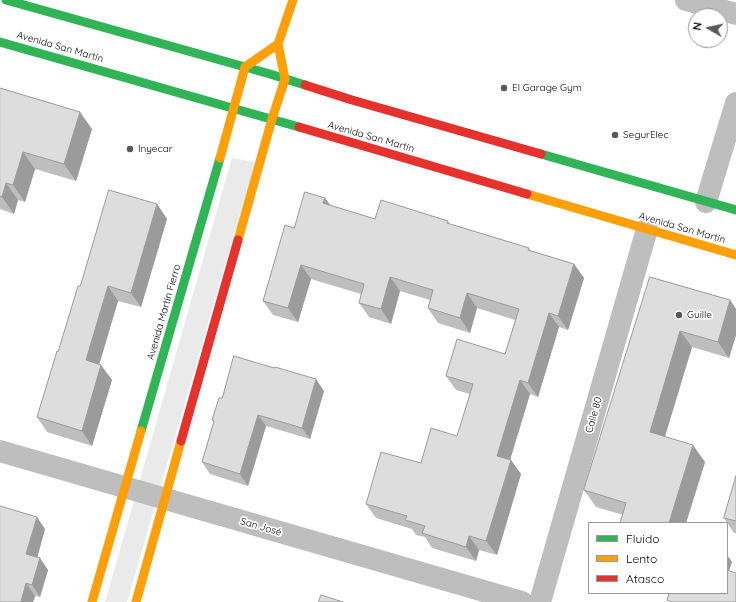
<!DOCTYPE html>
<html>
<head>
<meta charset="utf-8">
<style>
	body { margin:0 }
	#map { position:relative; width:736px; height:602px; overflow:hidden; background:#fff; font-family:Quicksand,sans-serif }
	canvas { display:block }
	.legend { position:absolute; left:588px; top:522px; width:140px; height:72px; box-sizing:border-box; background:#fff; border:1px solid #999; margin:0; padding:5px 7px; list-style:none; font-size:12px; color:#000 }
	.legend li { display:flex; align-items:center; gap:8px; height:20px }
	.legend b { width:20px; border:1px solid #999 }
	.north { position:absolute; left:688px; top:8px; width:40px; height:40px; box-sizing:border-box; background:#fff; border:1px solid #999; border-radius:50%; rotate:279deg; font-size:11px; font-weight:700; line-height:16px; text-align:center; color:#000 }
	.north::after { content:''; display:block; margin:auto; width:14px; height:18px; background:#595959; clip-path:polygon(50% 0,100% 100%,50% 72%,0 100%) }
</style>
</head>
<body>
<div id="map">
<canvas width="736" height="602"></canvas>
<ul class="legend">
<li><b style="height:5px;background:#30b455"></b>Fluido</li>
<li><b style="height:5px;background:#ff9f0a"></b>Lento</li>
<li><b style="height:5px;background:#e5322d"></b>Atasco</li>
</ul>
<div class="north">N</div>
</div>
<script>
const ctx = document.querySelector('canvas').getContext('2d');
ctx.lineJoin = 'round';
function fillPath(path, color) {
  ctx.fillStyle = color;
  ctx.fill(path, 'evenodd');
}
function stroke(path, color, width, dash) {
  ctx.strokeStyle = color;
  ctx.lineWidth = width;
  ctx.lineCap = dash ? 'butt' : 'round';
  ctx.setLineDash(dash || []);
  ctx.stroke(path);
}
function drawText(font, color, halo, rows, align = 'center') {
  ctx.font = font + ' Quicksand,sans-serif';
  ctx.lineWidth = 3.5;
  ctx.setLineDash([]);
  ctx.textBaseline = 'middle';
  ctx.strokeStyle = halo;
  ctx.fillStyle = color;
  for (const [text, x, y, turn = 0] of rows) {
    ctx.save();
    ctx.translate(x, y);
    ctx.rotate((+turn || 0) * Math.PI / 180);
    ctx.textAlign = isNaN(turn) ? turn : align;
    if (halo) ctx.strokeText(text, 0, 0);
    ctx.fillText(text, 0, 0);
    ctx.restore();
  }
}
const green = new Path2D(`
	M232 158 255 162 127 602H105Z`);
const street = new Path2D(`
	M686 0 736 14
	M706 202 736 103
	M0 451 522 602
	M540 602 647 229`);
const fast = new Path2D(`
	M6 0 270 74 305 85
	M0 42 299 127
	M541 154 736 210
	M141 431 220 158`);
const slow = new Path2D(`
	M220 158 245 67 278 44
	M527 194 736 255
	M238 240 272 119 285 79 278 44 293 0
	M92 602 141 431
	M136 602 181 441`);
const jam = new Path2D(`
	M305 85 352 100 541 154
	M299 127 527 194
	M181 441 238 240`);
const wall = new Path2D(`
	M0 88 92 129 76 181 35 169 25 202 18 200 14 214 0 209Z
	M325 198 330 205 375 219 448 221 450 224 529 248 531 251 574 264 584 278 568 330 559 327 538 397 530 394 510 460 521 474 497 555 479 550 476 561 432 548 425 537 416 535 412 529 376 518 366 504 457 436 470 394 456 390 446 376 505 354 515 320 477 308 470 333 438 323 428 308 430 300 400 291 391 324 369 317 359 303 361 294 311 279 298 322 273 315 263 301 294 228Z
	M157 204 167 219 141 307 118 301 99 365 112 380 92 446 47 432 37 417 58 352Z
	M650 277 730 300 736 309V335L729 358 692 347 665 437 705 462 686 523H620L623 515 596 507 584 490Z
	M324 391 310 439 266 426 248 486 210 474 202 462 214 422 212 420 222 398Z
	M736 476V533H734L724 518Z
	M45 529 37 557 48 570 40 597 35 596 33 602H0Z`);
const shadedWall = new Path2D(`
	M80 112 92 129 76 181 64 164Z
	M23 152 35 169 25 202 13 185Z
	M6 183 18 200 14 214 2 197Z
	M325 198 335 212 323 203Z
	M157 204 167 219 141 307 131 293Z
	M574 264 584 278 568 330 558 316Z
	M301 265 311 279 298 322 288 308Z
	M390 277 400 291 391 324 381 309Z
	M108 286 118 301 96 375 86 360Z
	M467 293 477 308 470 333 460 318Z
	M730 300 736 309V335L729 358 718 342Z
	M549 313 559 327 538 397 528 383Z
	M680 331 692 347 661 449 650 432Z
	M101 365 112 380 92 446 82 431Z
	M316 379 324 391 310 439 302 428Z
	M520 380 530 394 507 470 497 456Z
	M258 415 266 426 248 486 240 474Z
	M693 445 705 462 686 523H669Z
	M511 460 521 474 497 555 486 541Z
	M37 517 45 529 35 566 26 554Z
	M469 536 479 550 476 561 466 547Z
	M727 555 732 562 727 577Z
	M40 558 48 570 40 597 32 585Z
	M26 583 35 596 33 602H21Z`);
const building = new Path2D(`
	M0 88 80 112 64 164 23 152 13 185 6 183 2 197 0 196Z
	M109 190 157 204 131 293 108 286 86 360 101 365 82 431 37 417 57 351 58 352 78 286H80Z
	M305 192 325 198 323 203 375 219 381 200 448 221 447 223 529 248 528 250 574 264 558 316 549 313 528 383 520 380 497 456 511 460 486 541 469 536 466 547 422 533 425 526 405 520 407 516 366 504 381 452 421 463 431 428 457 436 473 384 446 376 457 339 505 354 519 309 467 293 460 318 428 308 433 290 390 277 381 309 359 303 364 284 301 265 288 308 263 301 285 225 294 228Z
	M650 277 730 300 718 342 680 331 650 432 693 445 669 523H620L626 503 584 490Z
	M234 356 274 368 275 367 316 379 302 428 258 415 240 474 202 462 214 421 212 420 219 398H222Z
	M736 476V521L724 518Z
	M0 506 37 517 26 554 40 558 32 585 26 583 21 602H0Z
	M727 570 736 573V602H672L667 600 669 593H727Z
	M321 595 343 602H319Z`);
const markers = [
	[504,88,4,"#595959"],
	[615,135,4,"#595959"],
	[130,149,4,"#595959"],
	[679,315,4,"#595959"]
];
const streetNames = [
	["Avenida San Martín",60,47,16],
	["Avenida San Martín",371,137,16],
	["Avenida San Martín",682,228,16],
	["Avenida Martín Fierro",164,312,-74],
	["Calle 80",594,415,-74],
	["San José",261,527,16]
];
const poiNames = [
	["El Garage Gym",512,88],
	["SegurElec",623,135],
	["Inyecar",138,149],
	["Guille",687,315]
];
fillPath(green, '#eaeaea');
stroke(street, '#bebebe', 22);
stroke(fast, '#30b455', 9);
stroke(slow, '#ff9f0a', 9);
stroke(jam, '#e5322d', 9);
fillPath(wall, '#bebebe');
fillPath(shadedWall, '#9b9b9b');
fillPath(building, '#ddd');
stroke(building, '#9b9b9b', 1);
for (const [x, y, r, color] of markers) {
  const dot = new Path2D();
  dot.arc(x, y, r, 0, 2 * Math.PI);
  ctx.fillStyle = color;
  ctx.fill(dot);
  stroke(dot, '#fff', 1.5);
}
drawText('10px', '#000', '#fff', streetNames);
drawText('10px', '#000', '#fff', poiNames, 'left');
</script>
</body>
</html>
